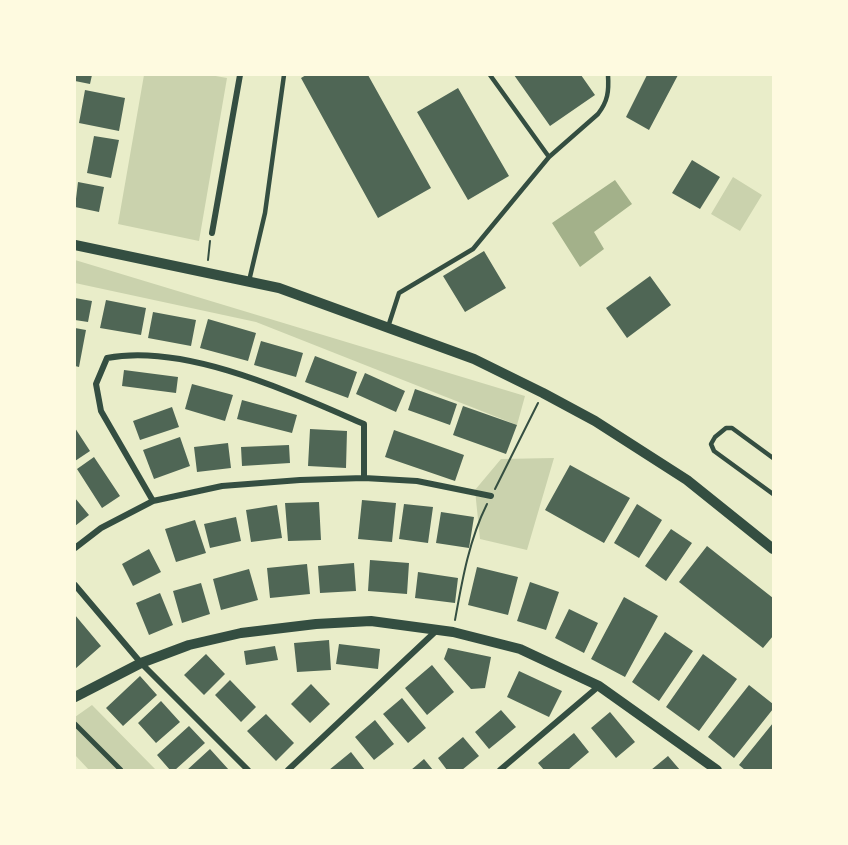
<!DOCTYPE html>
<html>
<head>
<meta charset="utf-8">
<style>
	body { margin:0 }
	#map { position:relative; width:848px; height:845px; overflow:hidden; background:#e9edc9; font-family:"Source Serif 4",serif }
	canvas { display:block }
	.frame { position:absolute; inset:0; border:76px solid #fefae0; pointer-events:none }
</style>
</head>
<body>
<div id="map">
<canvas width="848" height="845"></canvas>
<div class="frame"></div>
</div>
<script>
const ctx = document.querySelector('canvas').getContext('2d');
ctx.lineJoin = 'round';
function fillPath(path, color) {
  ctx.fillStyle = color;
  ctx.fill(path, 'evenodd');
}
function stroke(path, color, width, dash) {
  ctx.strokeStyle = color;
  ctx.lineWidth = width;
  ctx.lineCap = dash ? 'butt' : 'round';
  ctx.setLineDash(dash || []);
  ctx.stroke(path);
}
const green = new Path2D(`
	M144 75H210L227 78 199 241 118 224Z
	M733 177 762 195 740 231 711 214Z
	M75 260 525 396 517 425 256 322 75 283Z
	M554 458 527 550 480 539 475 490 501 459Z
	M92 705 156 770H89L75 755V717Z`);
const water = new Path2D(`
	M615 180 632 204 594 232 604 249 580 267 552 223Z`);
const building = new Path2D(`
	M75 75H92L90 84 75 81Z
	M306 75H368L431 188 378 218 301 78Z
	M514 75H581L595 95 550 126Z
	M647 75H678L649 130 626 117Z
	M458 88 509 176 468 200 417 112Z
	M85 90 125 98 119 131 79 123Z
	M94 136 119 140 111 178 87 173Z
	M692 160 720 177 700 209 672 193Z
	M78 182 104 187 99 212 75 207Z
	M484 251 506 288 465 312 443 276Z
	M650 276 671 305 627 338 606 308Z
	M75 298 92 301 88 322 75 320Z
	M106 300 146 308 141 335 100 328Z
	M153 312 196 320 191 346 148 338Z
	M208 319 256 333 248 361 200 348Z
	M75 328 86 330 79 367 75 366Z
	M261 341 303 353 296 377 254 365Z
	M315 356 357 372 348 398 305 382Z
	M124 370 178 377 176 393 122 386Z
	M365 373 405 391 396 412 356 394Z
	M192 384 233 395 225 421 185 409Z
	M415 389 457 404 450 425 408 410Z
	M242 400 297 415 292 433 237 419Z
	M463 406 517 425 506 454 453 435Z
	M172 407 179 427 140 440 133 421Z
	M75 428 90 451 75 461Z
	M310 429 347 431 346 468 308 466Z
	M394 430 464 455 455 481 385 457Z
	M180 437 190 466 154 479 143 450Z
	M228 443 231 468 197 472 194 447Z
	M289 445 290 463 242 466 241 447Z
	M94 457 120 496 102 508 77 469Z
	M570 465 630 498 604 543 545 510Z
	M75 498 89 515 75 526Z
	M362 500 396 503 392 542 358 539Z
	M319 502 321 540 288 541 285 503Z
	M404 504 433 507 428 543 399 539Z
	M637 504 662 520 639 558 614 543Z
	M277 505 282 538 251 542 246 510Z
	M441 512 474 517 469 548 436 543Z
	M236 517 241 541 210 548 204 524Z
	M195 520 206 553 176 562 165 529Z
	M671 529 692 543 666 581 645 566Z
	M707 546 773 598V636L763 648 679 582Z
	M149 549 161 572 133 586 122 564Z
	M370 560 409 563 407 594 368 591Z
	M354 563 356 591 320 593 318 566Z
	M307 564 310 594 270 598 267 568Z
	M477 567 518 577 508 615 468 605Z
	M249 569 258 600 221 610 213 579Z
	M418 572 458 578 455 603 415 598Z
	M530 582 559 592 546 630 517 621Z
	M201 583 210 614 182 623 173 591Z
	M160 593 173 625 149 635 136 603Z
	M624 597 658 616 625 677 591 659Z
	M569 609 598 623 584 653 555 638Z
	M75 615 101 646 75 669Z
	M665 632 693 651 659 701 632 682Z
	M329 640 331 670 297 672 294 643Z
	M339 644 380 649 378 669 336 664Z
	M275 646 278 660 246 665 244 651Z
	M448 648 491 657 485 688 471 689 444 659Z
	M206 654 225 674 204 695 184 675Z
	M703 654 737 679 699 731 666 707Z
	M432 665 454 692 427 715 405 688Z
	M519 671 562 691 549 717 507 697Z
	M140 676 157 695 123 726 106 708Z
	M230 680 256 707 241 722 215 695Z
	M311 684 330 704 310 723 291 704Z
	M749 685 773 704V709L734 758 708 737Z
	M402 698 426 728 408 743 383 714Z
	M161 701 180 722 156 743 138 723Z
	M501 710 516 727 489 749 475 732Z
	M610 712 635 742 616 758 591 728Z
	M266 714 294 743 276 761 247 731Z
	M375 720 394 744 374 760 355 737Z
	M773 723V770H745L739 765Z
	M189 726 205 743 175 770H170L157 755Z
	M574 733 589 752 568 770H544L538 763Z
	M463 737 479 756 462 770H447L438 758Z
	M210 749 229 770H187Z
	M351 752 365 770H329Z
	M668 756 680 770H651Z
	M424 759 433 770H411Z`);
const path = new Path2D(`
	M208 260 210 241
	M495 489 538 403
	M455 620C462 581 469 540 487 504`);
const service = new Path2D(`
	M490 75 549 157
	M249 281 265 213 284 75
	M388 327 399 293 473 249 549 157 598 114C608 101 609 91 608 75
	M773 458 732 428H726L715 437 711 444 714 451 773 494`);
const pedestrian = new Path2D(`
	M75 724 121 770`);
const minor = new Path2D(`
	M212 233 240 75
	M153 501 101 411 96 384 107 358C186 343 292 393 364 424V478
	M75 548 101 528 153 501 222 486 300 480 364 478 417 481 491 496
	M75 585 141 663 248 770
	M288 770 436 631
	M500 770 599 686`);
const tertiary = new Path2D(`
	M75 245 279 288 474 359 543 393 595 421 687 480 773 549
	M75 697 141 663 189 645 241 633 316 624 371 621 453 632 520 649 599 686 717 770`);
fillPath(green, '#cad2ad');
fillPath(water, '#a3b18a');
fillPath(building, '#4f6655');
stroke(path, '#344e41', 2);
stroke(service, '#344e41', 4.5);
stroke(pedestrian, '#344e41', 5);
stroke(minor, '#344e41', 6);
stroke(tertiary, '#344e41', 10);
</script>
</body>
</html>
